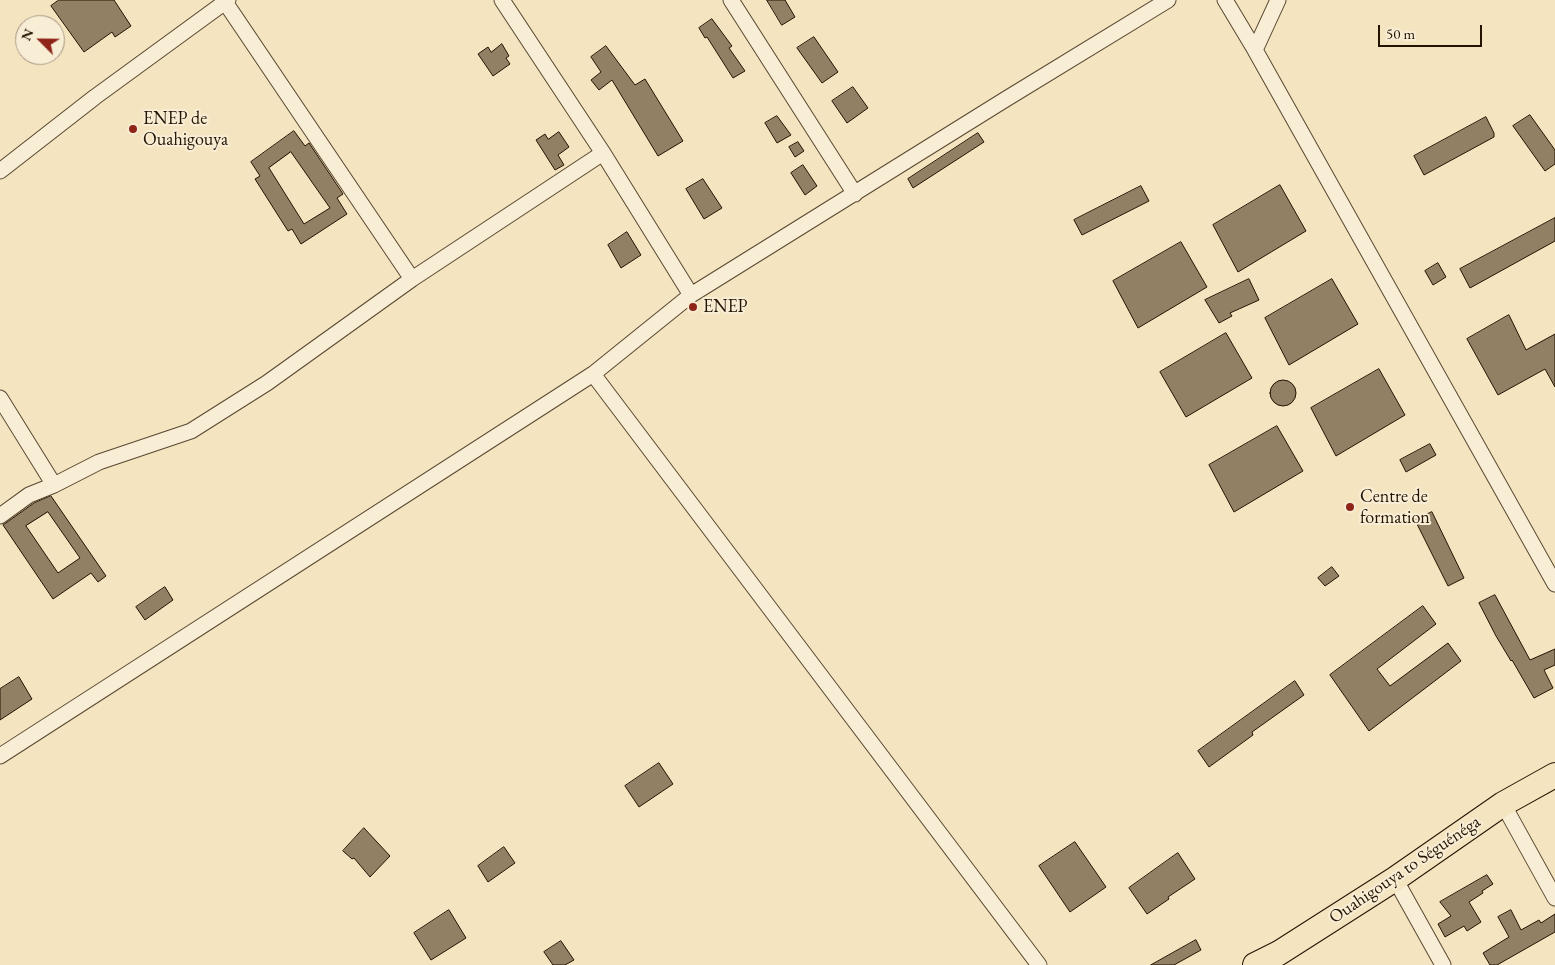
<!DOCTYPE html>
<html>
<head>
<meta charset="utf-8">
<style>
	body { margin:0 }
	#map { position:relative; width:1555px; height:965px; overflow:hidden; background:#f4e4bf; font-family:"EB Garamond",serif }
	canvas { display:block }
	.north { position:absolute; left:15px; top:15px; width:50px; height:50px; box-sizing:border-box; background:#f8edd5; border:1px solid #a49681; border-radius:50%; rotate:293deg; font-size:14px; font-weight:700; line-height:20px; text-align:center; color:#251302 }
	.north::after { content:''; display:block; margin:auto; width:18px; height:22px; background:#8f2418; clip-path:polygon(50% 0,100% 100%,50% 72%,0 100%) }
	.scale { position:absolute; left:1378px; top:25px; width:104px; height:22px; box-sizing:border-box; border:2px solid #251302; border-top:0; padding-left:6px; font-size:15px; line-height:18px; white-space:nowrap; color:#251302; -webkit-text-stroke:4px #f8edd5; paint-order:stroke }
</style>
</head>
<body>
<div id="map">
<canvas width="1555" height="965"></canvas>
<div class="north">N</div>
<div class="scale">50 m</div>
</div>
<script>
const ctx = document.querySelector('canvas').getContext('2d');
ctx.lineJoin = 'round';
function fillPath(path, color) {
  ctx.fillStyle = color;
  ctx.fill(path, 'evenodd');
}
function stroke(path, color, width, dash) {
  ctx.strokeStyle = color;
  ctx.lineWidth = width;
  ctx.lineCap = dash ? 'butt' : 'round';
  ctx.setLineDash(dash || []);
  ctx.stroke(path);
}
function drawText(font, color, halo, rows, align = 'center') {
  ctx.font = font + ' "EB Garamond",serif';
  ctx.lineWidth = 4;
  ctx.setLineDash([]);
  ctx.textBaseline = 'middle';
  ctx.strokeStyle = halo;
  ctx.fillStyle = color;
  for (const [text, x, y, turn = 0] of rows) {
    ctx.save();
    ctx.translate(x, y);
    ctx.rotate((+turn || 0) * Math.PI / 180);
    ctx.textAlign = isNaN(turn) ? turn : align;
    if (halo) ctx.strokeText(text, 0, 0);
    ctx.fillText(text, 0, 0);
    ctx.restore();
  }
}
const building = new Path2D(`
	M59 0H114L131 26 115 37 112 32 84 52 51 6Z
	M767 0H785L795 17 782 25Z
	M712 19 732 46 729 48 745 71 733 78 707 37 705 38 699 28Z
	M814 37 838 72 822 83 797 48Z
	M502 44 509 56 506 58 510 64 493 76 478 54 488 47 491 52Z
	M606 46 635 85 645 79 683 141 658 156 612 80 599 90 591 80 601 72 591 57Z
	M853 87 868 108 847 123 832 101Z
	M1530 115 1555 150V164L1545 171 1513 126Z
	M777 116 791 135 777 143 765 123Z
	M1486 117 1494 133V137L1424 175 1414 156Z
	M294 131 305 146 309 143 343 194 337 198 347 214 301 244 292 229 288 231 255 179 260 176 251 162ZM291 152 330 208 304 224 269 168Z
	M559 132 569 147 558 155 564 165 555 170 536 140 545 134 548 139Z
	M978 133 984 142 913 188 908 179Z
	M798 142 804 151 795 157 789 147Z
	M803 165 817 186 805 195 791 173Z
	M703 179 722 208 704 219 686 189Z
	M1280 185 1306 231 1238 272 1213 225Z
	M1141 186 1149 201 1082 235 1074 220Z
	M1555 218V241L1470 288 1460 269Z
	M627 232 641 255 621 268 608 245Z
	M1181 242 1207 287 1138 328 1113 281Z
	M1438 263 1446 277 1433 285 1425 271Z
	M1249 279 1259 300 1230 313 1232 316 1219 323 1205 300Z
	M1332 279 1358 324 1289 365 1265 318Z
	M1509 315 1526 350 1555 334V387L1545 369 1498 395 1467 339Z
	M1226 333 1252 378 1186 417 1160 372Z
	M1379 369 1405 415 1336 456 1311 408Z
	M1270 393a13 13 0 1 1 26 0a13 13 0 1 1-26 0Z
	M1277 426 1303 471 1234 512 1209 465Z
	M1430 444 1436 455 1406 472 1400 460Z
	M51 496 106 576 98 582 91 573 53 599 3 525 34 503ZM48 512 80 558 58 573 26 526Z
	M1432 512 1464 578 1448 586 1415 520Z
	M1332 567 1339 576 1325 586 1318 578Z
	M165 587 173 600 145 620 136 607Z
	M1495 595 1530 660 1555 649V665L1544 670 1553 688 1534 698 1512 660 1511 661 1496 636 1479 603Z
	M1423 606 1436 624 1377 669 1390 686 1448 643 1461 661 1369 731 1330 675Z
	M19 677 32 699 0 720V689Z
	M1295 681 1304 695 1252 732 1253 735 1209 767 1198 751Z
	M659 763 673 784 639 807 625 786Z
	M364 828 390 856 370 877 354 858 352 859 343 851Z
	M1075 842 1106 887 1070 912 1039 866Z
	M504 847 515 863 488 882 478 866Z
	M1178 853 1195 879 1168 897 1169 899 1147 914 1129 888Z
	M1487 875 1493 884 1482 891 1483 893 1469 902 1481 922 1467 931 1464 926 1445 937 1438 924 1451 916 1440 902Z
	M449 910 466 938 431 960 414 933Z
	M1511 910 1521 930 1539 920 1541 923 1555 914V932L1497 965H1490L1483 953 1509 937 1498 917Z
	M1196 940 1201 950 1174 965H1151Z
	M561 941 574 960 565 965H553L544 952Z`);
const street = new Path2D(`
	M502 0 603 153 691 295
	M731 0 855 194
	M1225 0 1255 50 1555 584
	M225 2 412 279
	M1255 50 1278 0
	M0 171 95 97 228 0
	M593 374 1039 965
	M0 398 54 485
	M0 516 29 495 54 485 99 462 191 431 267 383 412 279 603 153
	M0 756 593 374 691 295 1006 99 1168 0
	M1503 804 1555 898
	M1395 879 1443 965`);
const primary = new Path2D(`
	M1255 965 1279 953 1395 879 1503 804 1555 775`);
const markers = [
	[133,129,5,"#8f2418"],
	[693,307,5,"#8f2418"],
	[1350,507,5,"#8f2418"]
];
const poiNames = [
	["ENEP de",143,119],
	["Ouahigouya",143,140],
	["ENEP",703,307],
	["Centre de",1360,497],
	["formation",1360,518]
];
const streetNames = [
	["Ouahigouya to Séguénéga",1405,870,-34]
];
fillPath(building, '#918064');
stroke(building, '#251302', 1);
stroke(street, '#594731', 17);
stroke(primary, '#251302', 26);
stroke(street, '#f8edd5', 15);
stroke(primary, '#f4e4bf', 24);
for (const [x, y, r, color] of markers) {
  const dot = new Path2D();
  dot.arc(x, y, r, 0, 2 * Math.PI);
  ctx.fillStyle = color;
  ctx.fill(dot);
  stroke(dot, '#f8edd5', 2);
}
drawText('18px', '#251302', '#f8edd5', poiNames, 'left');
drawText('18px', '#251302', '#f8edd5', streetNames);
</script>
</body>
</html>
